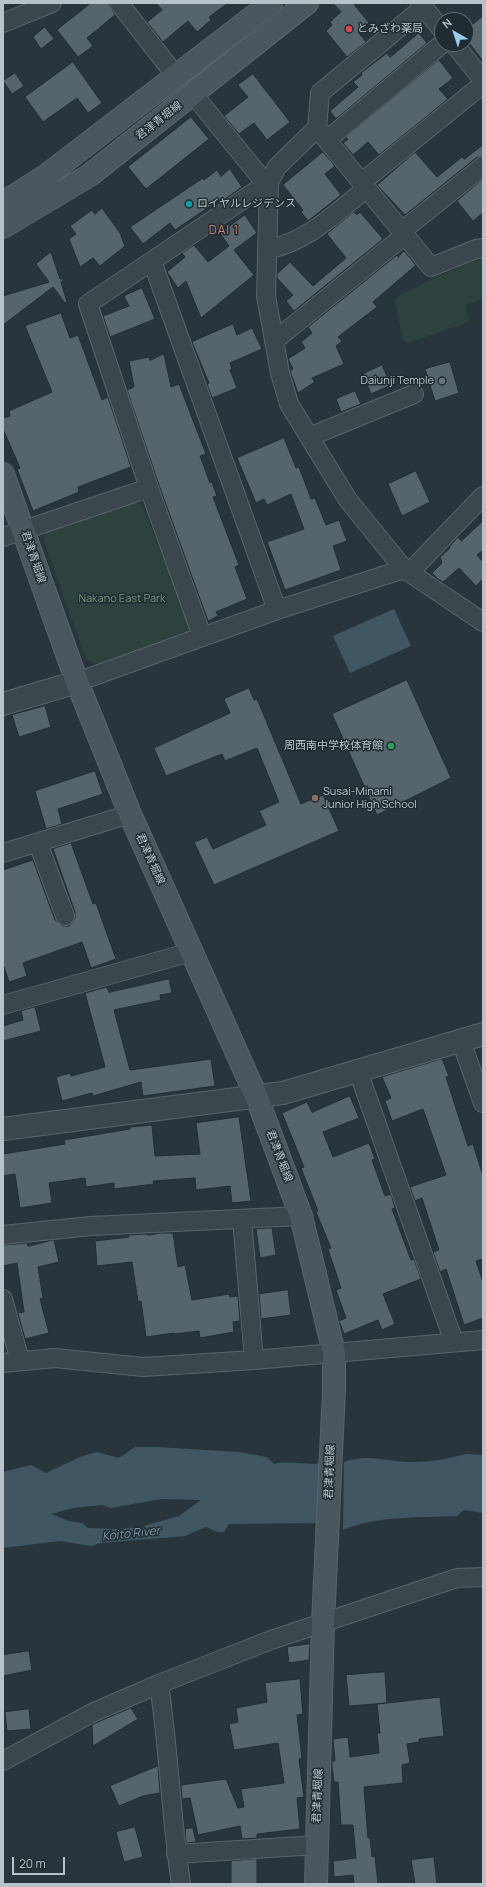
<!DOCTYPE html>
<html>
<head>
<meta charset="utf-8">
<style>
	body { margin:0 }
	#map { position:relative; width:486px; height:1887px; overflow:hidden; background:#28353d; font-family:Manrope,sans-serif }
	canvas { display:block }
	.frame { position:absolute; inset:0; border:4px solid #b8c2c8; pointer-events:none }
	.north { position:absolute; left:434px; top:12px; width:40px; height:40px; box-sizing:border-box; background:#212c32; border:1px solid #5d686e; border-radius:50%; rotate:321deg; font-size:11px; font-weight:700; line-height:16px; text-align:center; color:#b8c2c8 }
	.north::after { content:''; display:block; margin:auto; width:14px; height:18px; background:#9acbeb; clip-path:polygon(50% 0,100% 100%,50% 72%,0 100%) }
	.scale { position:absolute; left:12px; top:1857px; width:53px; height:18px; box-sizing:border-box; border:2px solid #b8c2c8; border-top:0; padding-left:5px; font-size:12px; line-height:14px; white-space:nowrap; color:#b8c2c8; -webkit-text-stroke:3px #212c32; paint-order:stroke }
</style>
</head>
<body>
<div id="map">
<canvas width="486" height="1887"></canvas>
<div class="frame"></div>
<div class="north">N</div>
<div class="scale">20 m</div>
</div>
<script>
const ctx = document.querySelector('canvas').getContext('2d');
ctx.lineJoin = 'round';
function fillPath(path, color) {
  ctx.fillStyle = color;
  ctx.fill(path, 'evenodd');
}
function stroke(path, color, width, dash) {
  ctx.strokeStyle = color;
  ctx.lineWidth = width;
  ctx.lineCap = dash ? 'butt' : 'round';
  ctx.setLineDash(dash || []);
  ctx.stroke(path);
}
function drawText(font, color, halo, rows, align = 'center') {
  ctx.font = font + ' Manrope,"Noto Sans JP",sans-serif';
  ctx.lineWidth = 3;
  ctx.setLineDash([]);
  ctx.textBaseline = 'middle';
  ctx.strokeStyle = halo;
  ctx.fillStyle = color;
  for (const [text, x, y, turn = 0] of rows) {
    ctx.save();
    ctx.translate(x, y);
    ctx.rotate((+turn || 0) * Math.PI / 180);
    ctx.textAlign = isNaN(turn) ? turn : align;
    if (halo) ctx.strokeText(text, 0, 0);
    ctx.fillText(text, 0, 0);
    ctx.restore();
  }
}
const green = new Path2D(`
	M483 258V299L466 305 469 322 407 343 403 339 395 301 397 297 435 277Z
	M129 501 136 502 143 507 191 627V633L99 666 86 659 44 541V536L47 532Z`);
const water = new Path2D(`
	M394 609 411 646 350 673 333 636Z
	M135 1447H157L239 1452 267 1457 274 1464C292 1460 305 1466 322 1463L320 1523 229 1524 224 1532H218L206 1527 185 1536 101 1543 91 1546 60 1541 3 1548V1472L31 1465 46 1473 80 1457 97 1452 119 1458ZM161 1499 201 1500 179 1516 140 1527 117 1529 88 1528 82 1523 69 1521 51 1514 73 1508 102 1505 111 1508Z
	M466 1454 483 1455V1513L464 1510 457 1516C419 1518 379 1515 343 1530L344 1462C368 1453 387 1462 411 1462 430 1462 448 1459 466 1454Z`);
const building = new Path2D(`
	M91 3H108L115 15 87 38 93 46 78 57 57 30Z
	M156 3H228L209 17 211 20 197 32 188 21 163 42 147 22 162 10Z
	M333 3H353L369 23 358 32 366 42 347 57 326 31 332 25 330 22 341 12Z
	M483 16V61L466 39V30Z
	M45 27 54 39 41 49 33 37Z
	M419 33 427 43 336 119 330 111 358 87 353 82 362 75 361 73 387 53 390 57Z
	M439 60 453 78 439 89 448 99 379 155 368 142 353 155 343 143 348 139 346 137Z
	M73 62 102 103 88 113 77 98 43 122 25 97Z
	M15 73 24 86 12 94 3 81Z
	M253 74 290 122 267 140 254 123 239 134 224 116 248 97 238 85Z
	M191 117 209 139 146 189 128 167Z
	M483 145V156L476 158 405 215 377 185 415 152 437 177 462 157 464 159Z
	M323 152 335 166 325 174 341 195 308 221 301 212 303 210 283 185Z
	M230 169 242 187 222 201 221 199 175 230 170 223 143 244 130 227 203 178 204 180 217 170 221 176Z
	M483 179V213L473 221 457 201Z
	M102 208 120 233 125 246 100 266 93 258 80 267 69 239 76 234 70 226 92 210 95 214Z
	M354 212 357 215 360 212 383 239 294 311 286 301 293 295 277 278V274L290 262 313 286 346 258 327 234Z
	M245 215 257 233 234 250 254 275 201 318 186 281 178 288 167 272 185 257 182 253 194 245 208 262 229 246 220 233Z
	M404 251 416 265 373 302 377 307 338 337 342 341 336 346 344 364 312 378 315 382 298 393 290 371 293 369 288 359 305 348 301 342 312 333 308 327 397 255 398 257Z
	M51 252 60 279H64L61 282 67 302 65 303 53 287 3 325V296L49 282 36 264Z
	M142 288 155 319 110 337 103 316 129 306 124 296Z
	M61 313 70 338 78 335 102 400 108 397 131 467 78 487 79 492 33 511 17 469 20 468 3 429V418L10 416 9 411 52 392 25 326Z
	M233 324 237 335 252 328 262 349 230 363 232 369 230 370 237 388 212 398 207 384 209 383 192 342Z
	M164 354 171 387 179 384 206 454 200 456 210 483 212 482 217 496 213 497 239 565 235 567 247 599 216 612 218 616 208 621 159 485 127 390 134 387 129 361 149 357 150 360Z
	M450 362 459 393 435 401 425 369Z
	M382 365 391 385 371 394 363 374Z
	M355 391 361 404 341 412 336 399Z
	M284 438 296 468 299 467 311 499 315 498 326 525 339 520 347 541 333 546 341 570 285 590 267 542 304 529 291 494 267 505 264 499 256 503 237 458Z
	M416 471 430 502 402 516 388 484Z
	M483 521V550L477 555 483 562V579L476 586 459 568 443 582 438 579 432 573 442 563 440 557 450 548 449 547 458 537 461 541Z
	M407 680 451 778 377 815 332 714Z
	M249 688 254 700 257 699 301 804 323 795 339 831 214 885 194 842 207 837 213 849 266 825 259 811 279 802 257 748 225 761 222 754 166 776 154 748 230 713 224 699Z
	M45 706 51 727 19 737 12 715Z
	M95 771 103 794 58 809 62 824 46 829 35 791Z
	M71 843 93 904 96 903 116 959 91 968 82 942 23 963 27 976 9 982 3 964V870L33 860 55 920 63 926H69L75 918V912L53 849Z
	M169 979 172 993 160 995 161 1000 114 1010 130 1070 211 1059 215 1086 143 1096 141 1082 93 1096 92 1093 62 1101 56 1077 70 1073 71 1076 105 1067 85 993 107 987 109 992Z
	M35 1007 41 1031 3 1041V1026L23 1020 21 1011Z
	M442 1059 449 1076 446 1077 468 1146 473 1144 483 1176V1259L476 1261 483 1282V1318L464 1325 446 1269 440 1272 433 1252 439 1250 422 1198 415 1201 410 1187 446 1175 423 1109 392 1121 385 1101 391 1098 382 1077Z
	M350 1096 359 1118 323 1132 333 1157 369 1143 375 1159 372 1160 385 1196 391 1194 395 1208 392 1209 411 1260 414 1259 421 1279 383 1294 395 1324 382 1330 378 1320 344 1334 339 1321 346 1318 336 1290 341 1288 328 1249 331 1248 316 1212 318 1211 301 1168 304 1167 282 1113 307 1102 312 1112Z
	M239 1117 251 1201 232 1203 230 1186 196 1190 195 1178 153 1181 154 1184 114 1189V1183L86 1187 85 1178 49 1183 52 1203 20 1208 15 1174 3 1176V1154L65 1144 64 1140 130 1129V1127L152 1125 155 1156 200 1154 196 1123Z
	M272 1228 276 1255 260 1258 256 1229Z
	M160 1233H173L178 1267 185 1265 192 1300 229 1294 230 1297 238 1296 240 1321 233 1322 234 1332 200 1338 199 1331 174 1334V1333L146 1337 141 1301 138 1302 132 1262 97 1266 95 1241 129 1237 128 1235 147 1234 148 1235Z
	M54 1240 59 1262 38 1267 43 1298 40 1299 49 1333 25 1339 18 1313 24 1312 17 1263 3 1266V1245L27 1243 28 1246Z
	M288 1290 291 1315 261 1319 259 1294Z
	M310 1644 309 1660 289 1663 287 1647Z
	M29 1651 32 1670 3 1676V1655Z
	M385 1672 387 1703 440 1697 444 1736 419 1739V1742L407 1744 410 1763 402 1765 403 1783 364 1787 368 1838H370L372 1857 375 1856 378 1884H354L353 1875 334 1877 333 1861 356 1858 353 1825H341L338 1782H334L332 1766V1761H335L333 1739 348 1737 350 1757 379 1753 377 1733H380L377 1704 387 1703 349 1706 346 1675Z
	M300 1679 303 1714 297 1715 302 1758 299 1759 304 1797 297 1798 300 1829 257 1834V1838L242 1839 240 1826 198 1835 190 1798 182 1799 181 1785 226 1779 238 1808 244 1807 241 1789 284 1783 278 1743 234 1750 229 1724 238 1722 236 1708 267 1702 265 1683Z
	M131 1708 138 1719 93 1746 92 1725Z
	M29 1709 31 1729 7 1731 5 1712Z
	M158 1766 160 1793 143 1796 119 1806 110 1786Z
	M135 1827 143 1857 124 1862 116 1832Z
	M193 1828 196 1842 186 1843 185 1829Z
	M434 1857 437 1884H415L411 1860Z
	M257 1859V1884H231V1861Z`);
const minor = new Path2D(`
	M119 3 176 76
	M420 3 442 30
	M3 23 52 3
	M454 44 483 80
	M193 94 266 184
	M317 128 431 267 476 249 483 248
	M327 140 442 44
	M269 182 266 296 280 373 289 404 348 500 404 569 483 622
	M362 182 483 84
	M402 231 483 166
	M267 250C310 240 333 215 367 188
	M152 261 88 304 149 488 202 636
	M274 341 405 235
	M309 437 414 394
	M3 537 149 488
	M409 573 483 496
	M277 610 152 261 269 182 277 167 317 128 320 93 424 7
	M77 682 277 610 404 569
	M38 843 65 916
	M3 853 130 814
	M3 1005 191 952
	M461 1041 483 1103
	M358 1071 454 1342
	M242 1219 254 1360
	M3 1235 91 1226 301 1216
	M3 1299 20 1361
	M3 1363 55 1358 143 1367 254 1360 483 1340
	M159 1684C169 1750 171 1818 181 1884
	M3 1761 92 1713 159 1684 271 1640 457 1578 483 1577
	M176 1854 317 1845`);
const tertiary = new Path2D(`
	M3 704 77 682
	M3 1129 283 1093 483 1034`);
const secondary = new Path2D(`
	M3 203 47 175 271 3
	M3 227 90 175 307 3
	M3 474 77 682 130 814 257 1098 301 1216 334 1353V1390L323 1623 316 1884`);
const markers = [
	[349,29,4,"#e0444e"],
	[189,204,4,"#0f9aa8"],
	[442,381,4,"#6b7280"],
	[391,746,4,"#2e9e5b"],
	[315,798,4,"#8d6e63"]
];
const poiNames = [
	["とみざわ薬局",357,29],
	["ロイヤルレジデンス",197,204],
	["Daiunji Temple",434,381,"right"],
	["周西南中学校体育館",383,746,"right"],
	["Susai-Minami",323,792],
	["Junior High School",323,805]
];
const streetNames = [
	["君津青堀線",159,121,-38],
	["君津青堀線",33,557,71],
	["君津青堀線",150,859,66],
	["君津青堀線",279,1156,69],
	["君津青堀線",330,1472,-88],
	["君津青堀線",318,1796,-88]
];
const parkNames = [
	["Nakano East Park",122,599]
];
const neighbourhoodNames = [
	["DAI 1",224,231]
];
const waterNames = [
	["Koito River",131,1534,-6]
];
fillPath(green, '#2d423e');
fillPath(water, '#405763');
fillPath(building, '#56646c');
stroke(building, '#232e34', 1);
stroke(minor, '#5a656b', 20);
stroke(tertiary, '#5a656b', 24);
stroke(secondary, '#5a656b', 24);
stroke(minor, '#3c474d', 18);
stroke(tertiary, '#3c474d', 22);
stroke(secondary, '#4a575f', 22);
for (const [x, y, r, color] of markers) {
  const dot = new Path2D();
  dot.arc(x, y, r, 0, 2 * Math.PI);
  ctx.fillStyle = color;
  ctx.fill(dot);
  stroke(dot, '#212c32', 1.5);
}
drawText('11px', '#b8c2c8', '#212c32', poiNames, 'left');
drawText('11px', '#b8c2c8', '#212c32', streetNames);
drawText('11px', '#799b7a', '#212c32', parkNames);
ctx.letterSpacing = '1px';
drawText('12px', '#c88573', '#212c32', neighbourhoodNames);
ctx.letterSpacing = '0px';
drawText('italic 12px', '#7d97a7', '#212c32', waterNames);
</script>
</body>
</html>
